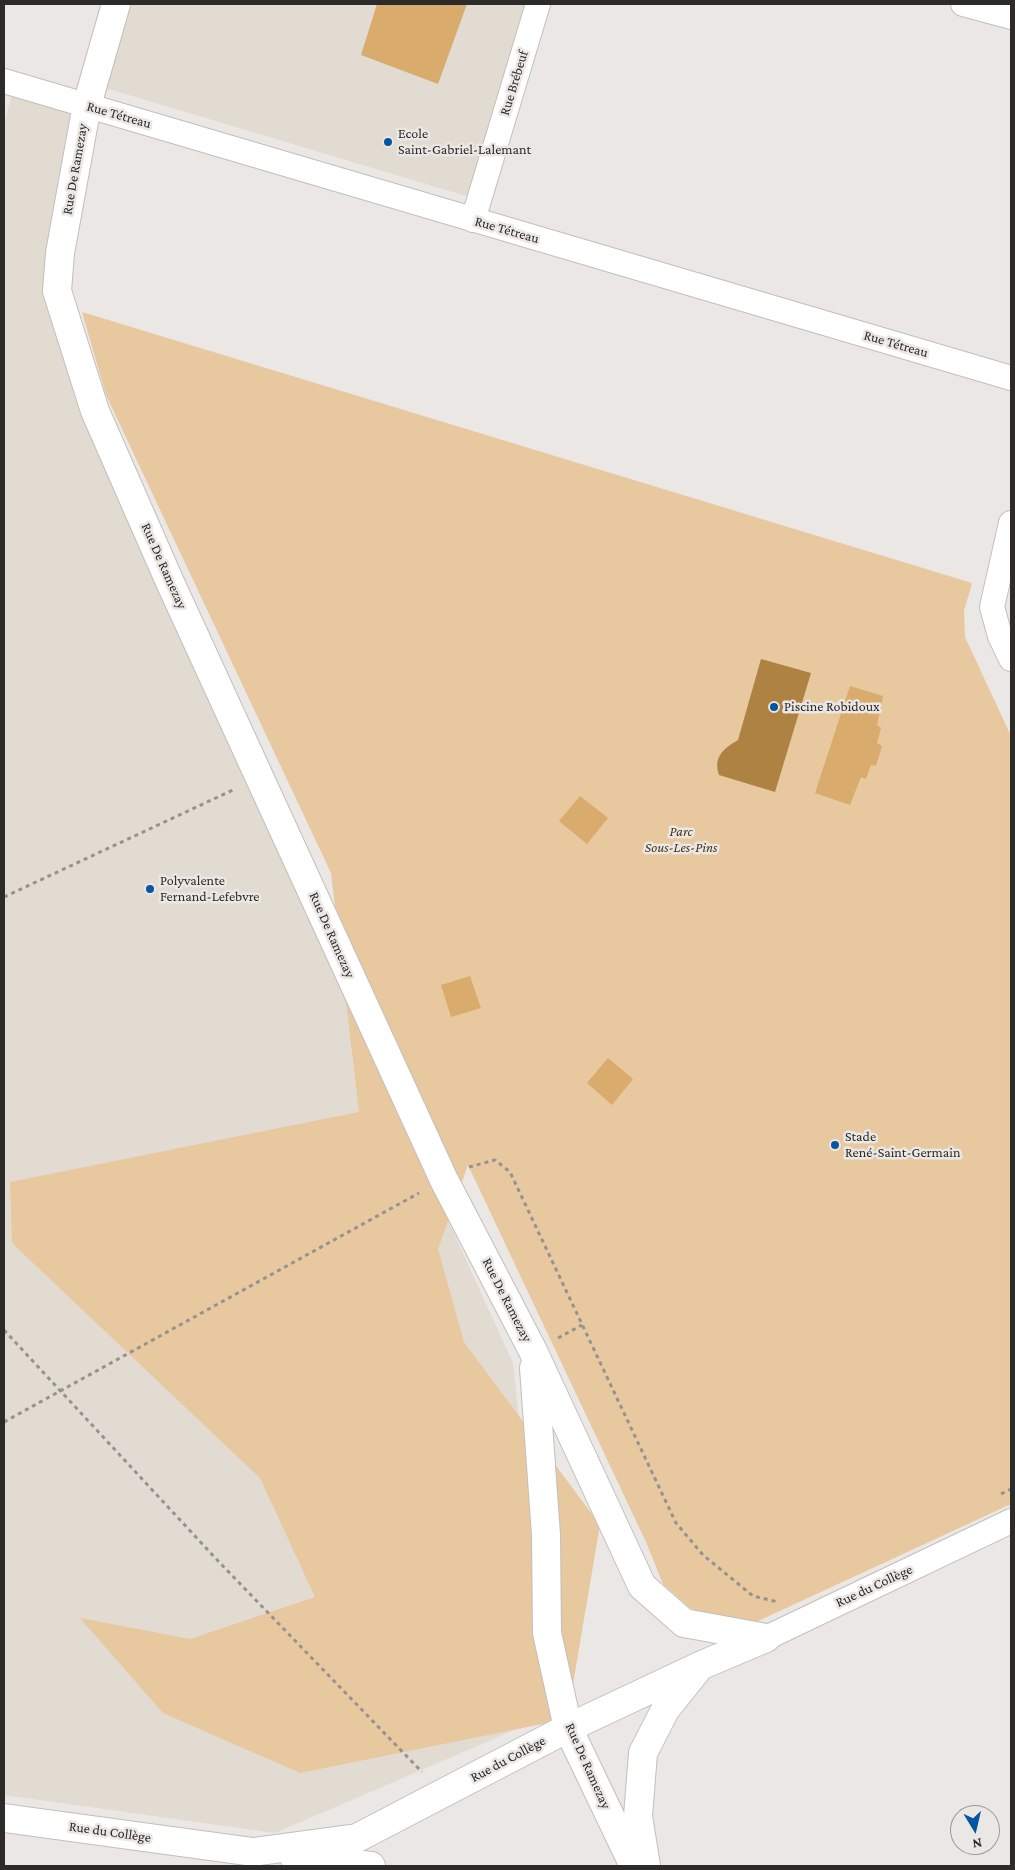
<!DOCTYPE html>
<html>
<head>
<meta charset="utf-8">
<style>
	body { margin:0 }
	#map { position:relative; width:1015px; height:1870px; overflow:hidden; background:#eae7e4; font-family:"Crimson Pro",serif }
	canvas { display:block }
	.frame { position:absolute; inset:0; border:5px solid #2c2b29; pointer-events:none }
	.north { position:absolute; left:950px; top:1805px; width:50px; height:50px; box-sizing:border-box; background:#eae7e4; border:1px solid #9e9c99; border-radius:50%; rotate:171deg; font-size:14px; font-weight:700; line-height:20px; text-align:center; color:#2c2b29 }
	.north::after { content:''; display:block; margin:auto; width:18px; height:22px; background:#0555a3; clip-path:polygon(50% 0,100% 100%,50% 72%,0 100%) }
</style>
</head>
<body>
<div id="map">
<canvas width="1015" height="1870"></canvas>
<div class="frame"></div>
<div class="north">N</div>
</div>
<script>
const ctx = document.querySelector('canvas').getContext('2d');
ctx.lineJoin = 'round';
function fillPath(path, color) {
  ctx.fillStyle = color;
  ctx.fill(path, 'evenodd');
}
function stroke(path, color, width, dash) {
  ctx.strokeStyle = color;
  ctx.lineWidth = width;
  ctx.lineCap = dash ? 'butt' : 'round';
  ctx.setLineDash(dash || []);
  ctx.stroke(path);
}
function drawText(font, color, halo, rows, align = 'center') {
  ctx.font = font + ' "Crimson Pro",serif';
  ctx.lineWidth = 5;
  ctx.setLineDash([]);
  ctx.textBaseline = 'middle';
  ctx.strokeStyle = halo;
  ctx.fillStyle = color;
  for (const [text, x, y, turn = 0] of rows) {
    ctx.save();
    ctx.translate(x, y);
    ctx.rotate((+turn || 0) * Math.PI / 180);
    ctx.textAlign = isNaN(turn) ? turn : align;
    if (halo) ctx.strokeText(text, 0, 0);
    ctx.fillText(text, 0, 0);
    ctx.restore();
  }
}
const built = new Path2D(`
	M124 4H531L473 198 99 86Z
	M14 87 74 105 44 297 82 416 513 1363 525 1474 547 1716 275 1833 4 1795V124Z`);
const green = new Path2D(`
	M82 312 972 583 964 611 965 637 1011 736V1504L756 1622 714 1617 690 1608 663 1584 646 1542 468 1165 438 1249 464 1342 600 1525 567 1719 300 1773 163 1713 80 1618 190 1639 315 1597 260 1478 12 1243 10 1182 359 1112 331 873 106 395Z`);
const water = new Path2D(`
	M761 659 811 673 775 792 719 775C713 757 723 749 738 740Z`);
const building = new Path2D(`
	M377 4H467L438 84 361 55Z
	M850 686 883 696 877 725 881 728 877 743 882 746 876 766 871 765 866 779 861 777 850 805 815 793Z
	M580 796 608 818 587 844 559 821Z
	M470 976 481 1008 451 1017 441 985Z
	M608 1058 633 1079 612 1105 587 1083Z`);
const path = new Path2D(`
	M4 897 235 789
	M469 1167 495 1160 510 1172 676 1523 703 1555 753 1596 778 1602
	M4 1330 219 1562 422 1772
	M558 1338 582 1325
	M4 1422 419 1193
	M1001 1494 1011 1489`);
const minor = new Path2D(`
	M963 4 1011 17
	M4 81 1011 378
	M473 220 538 4
	M1011 523 992 607 1000 636 1011 659
	M766 1638 1011 1521`);
const tertiary = new Path2D(`
	M116 4 87 105 60 253 57 291 95 411 169 580 444 1180 533 1351 642 1586 684 1623 766 1638
	M534 1368 546 1535 547 1633 568 1728 634 1866
	M4 1818 253 1852 357 1838 568 1728 702 1665 766 1638
	M294 1857 371 1866
	M646 1866 638 1816 643 1753 665 1710 697 1670`);
const markers = [
	[388,142,5,"#0555a3"],
	[774,707,5,"#0555a3"],
	[150,889,5,"#0555a3"],
	[835,1145,5,"#0555a3"]
];
const streetNames = [
	["Rue Brébeuf",514,83,-73],
	["Rue Tétreau",119,115,16],
	["Rue De Ramezay",75,169,-80],
	["Rue Tétreau",507,230,16],
	["Rue Tétreau",896,344,16],
	["Rue De Ramezay",164,566,66],
	["Rue De Ramezay",332,935,66],
	["Rue De Ramezay",507,1300,63],
	["Rue du Collège",874,1586,-25],
	["Rue du Collège",508,1759,-28],
	["Rue De Ramezay",588,1766,66],
	["Rue du Collège",110,1832,8]
];
const poiNames = [
	["Ecole",398,134],
	["Saint-Gabriel-Lalemant",398,150],
	["Piscine Robidoux",784,707],
	["Polyvalente",160,881],
	["Fernand-Lefebvre",160,897],
	["Stade",845,1137],
	["René-Saint-Germain",845,1153]
];
const parkNames = [
	["Parc",681,832],
	["Sous-Les-Pins",681,848]
];
fillPath(built, '#e2dbd1');
fillPath(green, '#e8c89e');
fillPath(water, '#ad8242');
fillPath(building, '#d9ac6d');
stroke(minor, '#c2bfbc', 26);
stroke(tertiary, '#c2bfbc', 30);
stroke(path, '#959391', 3, [4, 4]);
stroke(minor, '#fff', 24);
stroke(tertiary, '#fff', 28);
for (const [x, y, r, color] of markers) {
  const dot = new Path2D();
  dot.arc(x, y, r, 0, 2 * Math.PI);
  ctx.fillStyle = color;
  ctx.fill(dot);
  stroke(dot, '#eae7e4', 2);
}
drawText('14px', '#2c2b29', '#eae7e4', streetNames);
drawText('14px', '#2c2b29', '#eae7e4', poiNames, 'left');
drawText('italic 14px', '#463216', '#eae7e4', parkNames);
</script>
</body>
</html>
